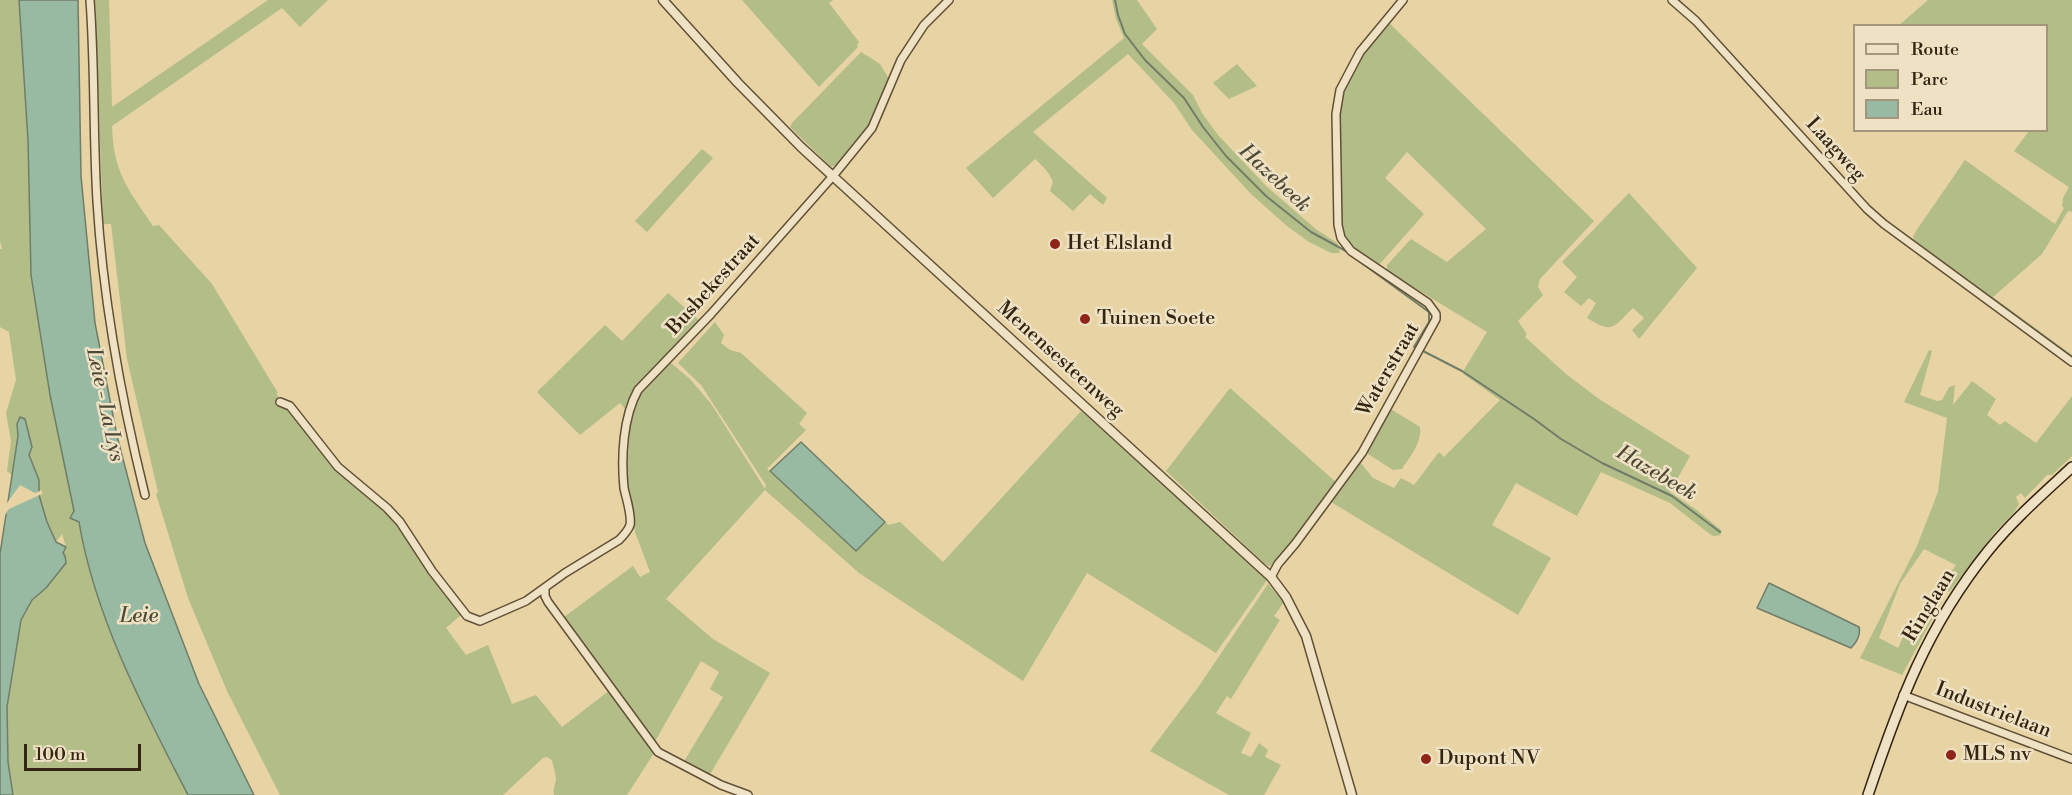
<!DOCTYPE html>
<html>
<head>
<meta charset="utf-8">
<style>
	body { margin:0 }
	#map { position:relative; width:2072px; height:795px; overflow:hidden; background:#e7d3a4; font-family:"Libre Bodoni",serif }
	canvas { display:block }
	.legend { position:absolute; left:1853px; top:24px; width:195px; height:108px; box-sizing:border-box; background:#efe2c4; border:2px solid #a4967d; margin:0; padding:8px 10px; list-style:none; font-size:18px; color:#342412 }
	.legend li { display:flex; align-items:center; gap:12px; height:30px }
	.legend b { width:30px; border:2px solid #a4967d }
	.scale { position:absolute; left:24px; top:744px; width:117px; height:27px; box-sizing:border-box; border:3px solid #342412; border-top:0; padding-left:8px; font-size:18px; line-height:21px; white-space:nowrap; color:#342412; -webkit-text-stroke:4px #efe2c4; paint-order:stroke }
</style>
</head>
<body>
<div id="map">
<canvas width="2072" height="795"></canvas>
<ul class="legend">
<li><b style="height:8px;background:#efe2c4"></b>Route</li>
<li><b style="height:16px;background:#b2bd88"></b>Parc</li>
<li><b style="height:16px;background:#98b9a2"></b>Eau</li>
</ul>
<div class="scale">100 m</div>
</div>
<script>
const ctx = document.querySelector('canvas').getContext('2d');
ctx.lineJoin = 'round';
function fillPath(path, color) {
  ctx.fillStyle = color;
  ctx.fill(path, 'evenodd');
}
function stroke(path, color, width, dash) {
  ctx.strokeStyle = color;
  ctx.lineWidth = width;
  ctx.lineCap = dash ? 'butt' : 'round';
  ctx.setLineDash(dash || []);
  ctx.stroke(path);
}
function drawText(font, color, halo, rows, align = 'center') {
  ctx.font = font + ' "Libre Bodoni",serif';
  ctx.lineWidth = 5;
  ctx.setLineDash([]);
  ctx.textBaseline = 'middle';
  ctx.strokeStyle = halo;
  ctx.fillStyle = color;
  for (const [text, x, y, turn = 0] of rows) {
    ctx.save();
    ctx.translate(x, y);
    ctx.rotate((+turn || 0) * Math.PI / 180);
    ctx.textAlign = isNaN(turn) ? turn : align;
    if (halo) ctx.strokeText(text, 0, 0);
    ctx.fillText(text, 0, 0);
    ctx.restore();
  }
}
const green = new Path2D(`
	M0 0H19L28 140 31 275 50 395 74 511 70 518 79 522C95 617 144 710 188 795H13L8 762 7 707 21 620 32 600 46 588 66 563 62 553 66 547 62 534 56 542 47 522 39 495V480L29 455 32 447 17 424 18 436 12 475 7 471 11 441 6 413 16 380 9 332 0 327V249H2L0 241Z
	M95 0H109L112 107 268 0H328L300 27 282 8 112 126C113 172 128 189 153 226L159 225 212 284 278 393 276 394 291 409 335 468 396 521 461 615 446 628 466 655 488 645 512 704 536 695 562 727 610 690 653 750 654 753 627 795H554C553 789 555 786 556 780 556 774 553 766 552 760L547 757 543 758 503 795H280L227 691 188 598 156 494 158 492 127 359 111 224H103Z
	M742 0H833L829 3 859 42 857 45 858 47 819 87Z
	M1112 0H1137L1157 29 1142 44 1193 95 1202 113 1218 135 1266 186 1317 230 1337 243 1340 253H1331L1309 242 1287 226 1251 194 1192 130 1174 103 1128 54 1033 132 1107 198 1103 205 1090 194 1073 211 1050 191 1053 182C1049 172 1043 166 1035 159L993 198 966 168 1124 38 1116 19Z
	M1928 0H2072V212L2068 211 2042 254 1993 297 2072 355V358L1914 242 1913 237 1916 231 1965 160 2055 224 2064 208 2062 206 2063 198 2069 187 2014 151 2029 131 2046 130V26H1898Z
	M1388 22 1594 221 1540 279 1538 287 1543 295 1518 321 1527 334 1525 337 1566 374 1599 399 1690 456 1670 492 1698 511 1722 531 1720 535 1714 536 1711 535 1670 503 1601 472 1577 516 1516 483 1492 525 1551 558 1518 615 1331 502 1359 461 1373 478 1394 488 1401 478 1414 485 1439 452 1444 457 1500 400 1462 373 1487 332 1387 271V265L1411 239 1447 262 1486 229 1407 152 1385 178 1424 214 1378 266 1347 245 1341 233 1339 110C1346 75 1366 49 1388 22Z
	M861 52 880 64 889 79 867 129 838 164 831 167 790 127 792 123Z
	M1237 64 1257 86 1229 99 1213 83Z
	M702 149 713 158 647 232 635 221Z
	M1629 193 1697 268 1639 339 1632 330 1644 318 1633 308C1612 328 1614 334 1587 318L1596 303 1589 298 1581 306 1564 292 1577 277 1562 262Z
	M668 293 701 322 657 369 627 411 620 403 580 435 537 392 605 325 622 341Z
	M715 322 724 335 721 343 730 350 741 353 807 413 799 424 806 430 767 469 856 551 885 522 889 525 900 522 943 562 1081 411 1216 531 1267 580 1216 653 1087 573 1023 681 859 573 765 490 666 599 713 639 770 673 709 776 683 763 723 697 710 689 719 672 701 661 654 743 564 617 633 566 640 577 650 572 635 532 629 504 627 475 630 420 634 404 638 396 670 362 690 379 712 405 765 489 766 485 701 385 678 363Z
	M1929 350 1932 351 1920 395 1937 401 1942 400 1949 387 1955 385 1953 405 1972 381 1996 399 1987 415 2000 425 2005 421 2036 443 2072 396V456L2052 475H2047L2025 498 2021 493 2016 497 2019 504 2014 513 1996 531 1950 591 1942 593 1941 586 1956 565 1924 549 1900 584 1879 638 1898 648 1905 633 1916 637 1933 602 1937 599 1942 601 1902 675 1860 658 1917 546 1938 492 1947 418 1904 402Z
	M1230 388 1337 483 1274 565 1269 566 1264 563 1166 471Z
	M1389 408 1420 427C1422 443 1410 456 1402 469L1393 470 1365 452Z
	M1268 584 1284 602 1274 616 1280 620 1231 699 1227 696 1216 713 1251 733 1241 753 1251 757 1259 743 1268 750 1265 757 1281 765 1264 795H1229L1150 751 1199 686Z`);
const water = new Path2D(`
	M19 0H78L81 176 95 323 117 436 145 543 199 684 254 795H188C144 710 95 618 79 522L70 518 74 511 50 395 31 275 28 140Z
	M20 417 25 419 32 447 29 455 39 480V495L47 522 56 542 66 547 63 553 65 556 66 563 46 588 32 600 21 620 7 707 8 762 13 795H0V554L18 436 17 424Z
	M801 442 885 522 856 551 770 471Z
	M1769 583 1859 627C1861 635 1856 643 1851 648L1757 608Z`);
const pier = new Path2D(`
	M20 485 35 493 42 490V494L9 509 3 518 4 507Z`);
const stream = new Path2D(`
	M1115 0 1118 15 1125 34 1145 60 1184 98 1203 127 1226 156 1266 196 1311 232 1344 250 1429 312V322L1414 347
	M1423 351 1462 371 1534 419 1561 439 1602 463 1672 496 1720 532`);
const minor = new Path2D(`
	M90 0C95 67 93 134 97 201 103 301 121 398 145 495
	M1672 0 1696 21 1867 209 1884 224 2072 362
	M280 402 290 406 338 467 387 508 400 522 432 571 467 616 480 621 526 601 565 573 619 540C623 536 628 531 630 525 632 515 626 498 624 488 621 457 623 417 638 390L711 314 833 176 872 128 901 60 924 25 949 0
	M1271 577 1278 564 1295 544 1362 453 1436 319V314L1428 303 1351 251 1341 238 1338 225 1336 114 1340 90 1360 52 1403 0
	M545 588V596L548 602 658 752 721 785 748 795
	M1903 695 2072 759`);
const tertiary = new Path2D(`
	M663 0 738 83 801 147 1271 577 1286 597 1306 636 1352 795`);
const secondary = new Path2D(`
	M1868 795C1899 703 1926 628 1988 551 2013 520 2043 494 2072 467`);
const markers = [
	[1055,244,6,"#8f2418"],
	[1085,319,6,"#8f2418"],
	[1951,755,6,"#8f2418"],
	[1426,759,6,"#8f2418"]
];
const streetNames = [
	["Laagweg",1835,150,48],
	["Busbekestraat",714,285,-48],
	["Menensesteenweg",1060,360,42],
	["Waterstraat",1389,370,-60],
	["Ringlaan",1930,606,-59],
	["Industrielaan",1993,711,21]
];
const poiNames = [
	["Het Elsland",1067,244],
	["Tuinen Soete",1097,319],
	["MLS nv",1963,755],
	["Dupont NV",1438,759]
];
const waterNames = [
	["Hazebeek",1274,179,43],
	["Leie - La Lys",104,405,78],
	["Hazebeek",1656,474,30],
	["Leie",139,617]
];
fillPath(green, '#b2bd88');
fillPath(water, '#98b9a2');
stroke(water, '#707d68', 1.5);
fillPath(pier, '#e7d3a4');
stroke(stream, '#707d68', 2);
stroke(minor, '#615036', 10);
stroke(tertiary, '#615036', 11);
stroke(secondary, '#342412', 12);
stroke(minor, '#efe2c4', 7);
stroke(tertiary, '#efe2c4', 8);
stroke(secondary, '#efe2c4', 9);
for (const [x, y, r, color] of markers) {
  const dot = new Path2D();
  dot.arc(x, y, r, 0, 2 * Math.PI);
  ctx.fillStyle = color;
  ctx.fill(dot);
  stroke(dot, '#efe2c4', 2);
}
drawText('20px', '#342412', '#efe2c4', streetNames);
drawText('20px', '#342412', '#efe2c4', poiNames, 'left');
drawText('italic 21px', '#4d4936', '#efe2c4', waterNames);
</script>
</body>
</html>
